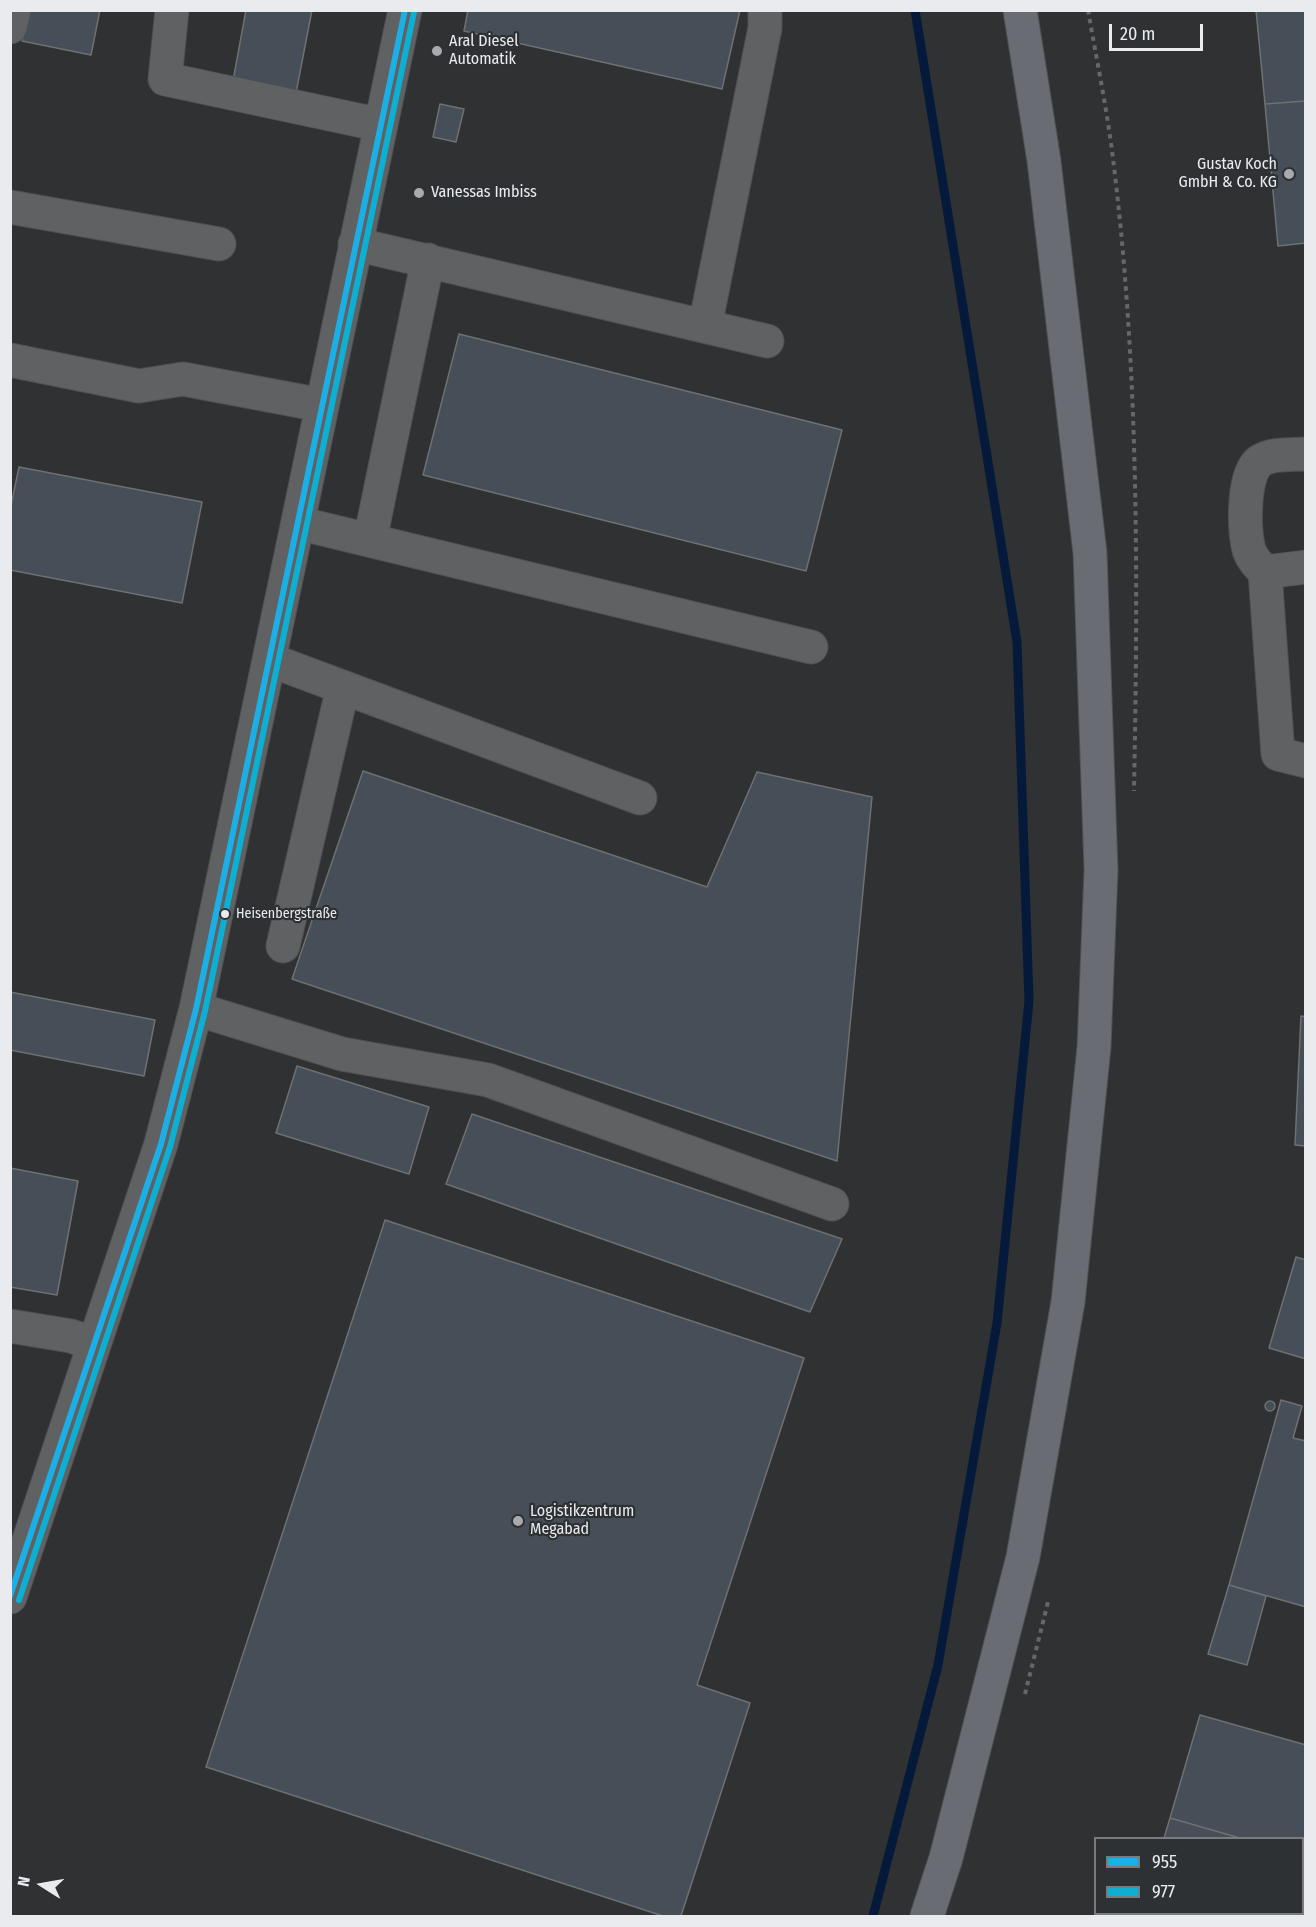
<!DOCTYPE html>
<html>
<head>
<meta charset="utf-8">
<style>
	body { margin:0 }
	#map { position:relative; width:1316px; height:1927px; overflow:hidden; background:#2f3133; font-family:"Fira Sans Condensed",sans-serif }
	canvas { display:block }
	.frame { position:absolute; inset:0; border:12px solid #eaebee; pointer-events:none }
	.legend { position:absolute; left:1094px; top:1837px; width:210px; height:78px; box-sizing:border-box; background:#2e3134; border:2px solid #797b7e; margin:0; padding:8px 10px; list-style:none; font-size:18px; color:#eaebee }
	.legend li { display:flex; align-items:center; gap:12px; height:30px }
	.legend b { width:30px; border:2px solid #797b7e }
	.north { position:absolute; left:12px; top:1855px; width:60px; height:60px; -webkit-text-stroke:4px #2e3134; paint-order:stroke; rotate:281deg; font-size:16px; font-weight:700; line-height:24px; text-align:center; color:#eaebee }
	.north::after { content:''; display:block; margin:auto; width:21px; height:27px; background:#eaebee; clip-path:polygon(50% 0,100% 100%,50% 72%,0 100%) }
	.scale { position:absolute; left:1109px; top:24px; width:94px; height:27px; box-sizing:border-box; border:3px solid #eaebee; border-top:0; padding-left:8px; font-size:18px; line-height:21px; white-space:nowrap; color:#eaebee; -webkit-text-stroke:4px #2e3134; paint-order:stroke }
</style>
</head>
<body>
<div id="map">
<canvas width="1316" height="1927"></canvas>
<div class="frame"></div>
<ul class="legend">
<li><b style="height:8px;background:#1cafe6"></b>955</li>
<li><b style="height:8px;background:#0dafd3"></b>977</li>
</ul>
<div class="north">N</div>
<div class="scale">20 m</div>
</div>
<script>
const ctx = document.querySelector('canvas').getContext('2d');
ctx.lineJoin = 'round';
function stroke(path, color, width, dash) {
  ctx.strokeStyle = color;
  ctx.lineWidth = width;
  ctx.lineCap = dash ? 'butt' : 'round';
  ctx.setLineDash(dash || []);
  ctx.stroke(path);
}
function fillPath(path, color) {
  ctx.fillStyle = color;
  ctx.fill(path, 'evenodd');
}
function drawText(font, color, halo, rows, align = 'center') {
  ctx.font = font + ' "Fira Sans Condensed",sans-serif';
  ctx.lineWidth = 4.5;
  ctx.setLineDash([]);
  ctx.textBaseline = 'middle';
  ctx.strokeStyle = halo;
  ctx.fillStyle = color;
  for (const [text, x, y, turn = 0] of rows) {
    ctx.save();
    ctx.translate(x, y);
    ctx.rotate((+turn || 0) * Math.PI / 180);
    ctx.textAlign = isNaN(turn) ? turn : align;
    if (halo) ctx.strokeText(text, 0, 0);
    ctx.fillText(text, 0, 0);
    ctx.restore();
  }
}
const stream = new Path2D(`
	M873 1916 938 1665 997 1323 1029 1001 1017 642 915 10`);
const building = new Path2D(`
	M28 10H100L91 55 22 41Z
	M246 10H312L296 93 233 81Z
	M468 10H740L722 89 464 31Z
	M1256 10H1306V101L1265 104Z
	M1306 101V243L1278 246 1265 104Z
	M440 104 464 109 456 142 433 137Z
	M459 334 842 430 806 571 423 475Z
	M19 467 202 502 182 603 10 570V510Z
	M363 771 707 887 757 772 872 797 837 1161 292 979Z
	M10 992 155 1020 144 1076 10 1050Z
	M1301 1016 1306 1017V1146L1295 1145Z
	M297 1066 429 1107 409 1174 276 1133Z
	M472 1114 842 1239 810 1312 446 1184Z
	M10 1168 78 1181 57 1295 10 1287Z
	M385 1220 804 1358 697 1685 750 1703 681 1916H663L206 1767Z
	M1296 1257 1306 1260V1359L1269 1348Z
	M1281 1400 1302 1406 1293 1438 1306 1441V1607L1229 1585Z
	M1265 1406a5 5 0 1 1 10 0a5 5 0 1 1-10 0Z
	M1229 1585 1266 1596 1247 1665 1208 1654Z
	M1200 1715 1306 1745V1858L1302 1857V1838H1240L1170 1818Z
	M1170 1818 1240 1838H1164Z
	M1302 1857 1306 1858V1902L1302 1913Z
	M1143 1914H1302L1301 1916H1142Z`);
const path = new Path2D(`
	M1088 10C1097 62 1108 114 1114 167 1139 373 1138 583 1134 791
	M1025 1694 1048 1602`);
const minor = new Path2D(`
	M172 10 165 79 381 125
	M10 27 14 10
	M10 207 219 244
	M355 244 767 341
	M705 326 765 28V10
	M10 360 139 386 183 379 321 405
	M298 523 811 647
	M370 540 428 260
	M1306 567 1265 572 1278 754 1306 761
	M1265 572C1258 565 1252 559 1249 550 1244 530 1242 474 1260 461 1272 453 1291 455 1306 454
	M270 660 640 798
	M283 946 343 687
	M196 1009 342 1054 488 1080 832 1204
	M10 1326 71 1336 94 1344
	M10 1597 161 1144 196 1009 405 10`);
const major = new Path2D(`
	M927 1916 946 1858 1023 1557 1068 1302 1094 1047 1101 870 1090 553 1044 161 1020 10`);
const bus1 = new Path2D(`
	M10 1596 161 1144 196 1009 405 10`);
const bus2 = new Path2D(`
	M19 1600 170 1147 205 1011 414 12`);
const markers = [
	[437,51,6,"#a9aaad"],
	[1289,174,6,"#a9aaad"],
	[419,193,6,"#a9aaad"],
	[225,914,5,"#eaebee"],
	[518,1521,6,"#a9aaad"]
];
const busNames = [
	["Heisenbergstraße",236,914]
];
const poiNames = [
	["Aral Diesel",449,42],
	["Automatik",449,60],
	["Gustav Koch",1277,165,"right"],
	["GmbH & Co. KG",1277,183,"right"],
	["Vanessas Imbiss",431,193],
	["Logistikzentrum",530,1512],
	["Megabad",530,1530]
];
stroke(stream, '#051a3a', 9);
fillPath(building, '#464e58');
stroke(building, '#6e7072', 1.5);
stroke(minor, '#4e5051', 35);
stroke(major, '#4e5051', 35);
stroke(path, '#656769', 4, [4.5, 4.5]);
stroke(minor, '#606163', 33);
stroke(major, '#696d73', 33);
stroke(bus1, '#1cafe6', 6);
stroke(bus2, '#0dafd3', 6);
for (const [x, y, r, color] of markers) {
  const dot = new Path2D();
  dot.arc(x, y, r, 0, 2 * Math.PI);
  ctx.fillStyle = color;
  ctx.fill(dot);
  stroke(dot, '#2e3134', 2);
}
drawText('14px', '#eaebee', '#2e3134', busNames, 'left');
drawText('16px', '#eaebee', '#2e3134', poiNames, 'left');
</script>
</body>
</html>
